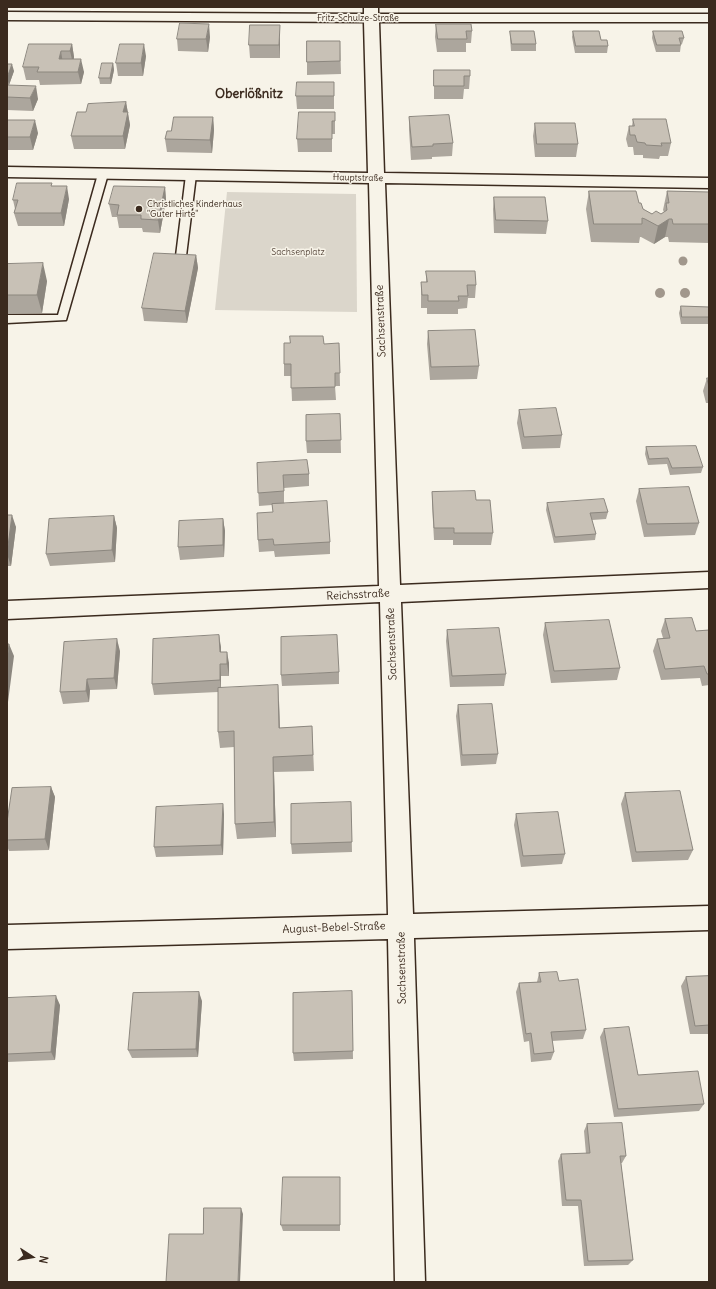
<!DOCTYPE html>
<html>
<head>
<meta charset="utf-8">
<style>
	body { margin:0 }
	#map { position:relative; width:716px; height:1289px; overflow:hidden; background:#f7f3e8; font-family:Delius,sans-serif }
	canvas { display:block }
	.frame { position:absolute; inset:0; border:8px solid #3b2a1e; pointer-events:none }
	.north { position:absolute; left:12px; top:1237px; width:40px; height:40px; -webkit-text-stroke:3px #f7f3e8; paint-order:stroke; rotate:102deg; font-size:11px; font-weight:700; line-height:16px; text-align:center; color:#3b2a1e }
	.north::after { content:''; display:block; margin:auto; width:14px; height:18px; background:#3b2a1e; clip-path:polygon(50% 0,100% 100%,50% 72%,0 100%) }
</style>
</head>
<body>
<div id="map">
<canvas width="716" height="1289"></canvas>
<div class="frame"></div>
<div class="north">N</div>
</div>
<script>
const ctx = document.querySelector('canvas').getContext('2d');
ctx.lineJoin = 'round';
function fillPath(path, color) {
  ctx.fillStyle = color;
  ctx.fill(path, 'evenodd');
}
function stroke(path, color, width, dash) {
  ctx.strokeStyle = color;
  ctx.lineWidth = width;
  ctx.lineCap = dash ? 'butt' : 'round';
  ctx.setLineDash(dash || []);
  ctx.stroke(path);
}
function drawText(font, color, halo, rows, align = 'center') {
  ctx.font = font + ' Delius,sans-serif';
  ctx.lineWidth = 3;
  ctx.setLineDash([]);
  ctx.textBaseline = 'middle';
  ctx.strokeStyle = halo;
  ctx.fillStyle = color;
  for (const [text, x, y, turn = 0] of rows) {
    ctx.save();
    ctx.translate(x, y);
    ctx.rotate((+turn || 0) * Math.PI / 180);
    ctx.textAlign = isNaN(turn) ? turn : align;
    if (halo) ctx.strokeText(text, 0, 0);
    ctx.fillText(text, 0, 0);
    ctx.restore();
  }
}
const green = new Path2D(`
	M227 192 356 194 357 312 215 310Z`);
const lane = new Path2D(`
	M103 171 108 174 66 320 7 323V315H58L98 174Z
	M191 172 196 175 186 256 181 259 176 256 186 175Z`);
const street = new Path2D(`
	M364 7H378V14H709V22H379L384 173 709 178V188L385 183 400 585 709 572V588L401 602 413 914 709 906V930L414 938 425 1282H395L388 939 7 949V925L388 915 380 602 7 619V601L379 586 369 183 7 177V167L368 173 364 22 7 20V12L364 14Z`);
const trees = [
	[683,261,4.5],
	[660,293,5],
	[685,293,5]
];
const wall = new Path2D(`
	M436 24 472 31 471 43H466V52H437L435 37Z
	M510 31 536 44V51H511L510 37Z
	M573 31 601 40 608 46 607 53H575L572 37Z
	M653 31 684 38 682 44H681L680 52H656L652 38Z
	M210 37 208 52 178 51 177 39Z
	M280 38V58H250L249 45Z
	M340 41 341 74 307 75V62Z
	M72 44 74 57V59L84 72 81 84 40 85 39 80H26L23 67Z
	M146 56 143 76H118L116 63Z
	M113 63 114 70 111 84H100L99 78Z
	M7 64 14 71 9 85 38 99 33 111 7 110Z
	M434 70 470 76 469 89H464L463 99H434Z
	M334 82V109H297L296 96Z
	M126 102 130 125 125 149H74L71 136 86 112Z
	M335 112V134H332V152H298L297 139Z
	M213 117 214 130 212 153 167 152 165 139 171 131Z
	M409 117 453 143 452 156 432 157V159L411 160 409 130Z
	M633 119 671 143 668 156H660L659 159 643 158V155H634L633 147H628L626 139 629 126H632Z
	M7 120 38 133 33 150H7Z
	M535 123 578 144 576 157H535L533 136Z
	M165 187 166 200 160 233 143 232 142 228H119L117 217H112L109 204Z
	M589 191 639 203 643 209 652 214H661L664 212 663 210 667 191 709 192V243L669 242 668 237H665L654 244 641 237H640L639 243 591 242 586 209Z
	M494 197 548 221 546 234 494 233 493 209Z
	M69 199 64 226H18L14 213 15 209 13 200Z
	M196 255 198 268 187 323 144 321 142 308Z
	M7 264 47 281 42 313 7 314Z
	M426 271 476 285 475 298H468L467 308 458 309V314H427V308H421V282H426Z
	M681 306 709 307V324H681L679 313Z
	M428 331 479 366 477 379 430 380 427 344Z
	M339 343 340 386H335L336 400 292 401 291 376H284V364Z
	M707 378H709V406L708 403H706L703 391Z
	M519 410 562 435 560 448 522 449 517 423Z
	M340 414 341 453H307L306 441Z
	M646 447 703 467 701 473 670 475 667 464 648 465 645 454Z
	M257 463 309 474V486L284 488V503L330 542V554L275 557 274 551 259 552 258 540 273 512 272 505 259 506Z
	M639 489 699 523 695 535 644 537 636 501Z
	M432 492 476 500 493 533 491 545H453V540H434L432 504Z
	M547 503 608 512 606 519 592 520 596 534 595 540 554 543 546 510Z
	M7 515 16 527 11 566H7Z
	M114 516 117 528 115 562 50 566 46 554Z
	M223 519 225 531 224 557 180 560 178 547Z
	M665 619 696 631 709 630V685L702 686 700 678 661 680 653 651 657 639 663 638 661 631Z
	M545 623 620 668 617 680 551 683 543 635Z
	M447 630 506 674 504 686 450 687 446 641Z
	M219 635 221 652 229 663V676H221V688L279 701 280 728 312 726 314 771 274 772 276 837 237 839 235 824 234 747 220 748 218 732V692L154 695 152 684Z
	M120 651 117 689 90 690 89 702 63 704 60 692Z
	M339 672V684L282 686 281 675Z
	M458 705 498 754 496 764 461 766 456 716Z
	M51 787 55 797 49 850 9 851 7 846V822Z
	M625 793 693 850 688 860 632 862 621 804Z
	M351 802 352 852 292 854 291 844Z
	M223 804 224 815 223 855 156 857 154 847Z
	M516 814 565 854 562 864 521 867 514 825Z
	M539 973 559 981 586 1030 583 1039 552 1041 554 1052 551 1060 531 1062 529 1041 524 1042 516 992 519 983 537 982Z
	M709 976V1034H690L681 986 686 977Z
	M352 991 353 1059 294 1061 293 1053Z
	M7 998 60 1005 55 1060 7 1062Z
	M202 1001 198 1057 132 1058 128 1050Z
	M604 1029 638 1075 704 1104 699 1111 614 1117 600 1037Z
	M587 1124 626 1156 622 1163H621L633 1260 628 1265 584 1266 578 1206H562L558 1161 561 1154H586L584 1131Z
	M340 1183V1231H283L281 1225Z`);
const shadedWall = new Path2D(`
	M209 24 210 37 208 52 206 39Z
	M280 25V58L279 45Z
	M72 44 74 57 73 64 70 51Z
	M144 44 146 56 143 76 141 63Z
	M61 51 63 64 61 72 59 59Z
	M81 59 84 72 81 84 78 72Z
	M113 63 114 70 111 84 110 78Z
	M12 64 14 71 9 85 7 78Z
	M36 86 38 99 33 111 30 98Z
	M126 102 130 125 125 149 123 136V112Z
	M213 117 214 130 212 153 210 140Z
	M35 120 38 133 33 150 30 137Z
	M67 186 69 199 64 226 61 213Z
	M165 187 166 200 160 233 158 220Z
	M669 219 665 237 654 244 658 226Z
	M196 255 198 268 187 323 185 311Z
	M43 263 47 281 42 313 37 295Z
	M12 515 16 527 11 566 7 554Z
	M114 516 117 528 115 562 112 550Z
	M223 519 225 531 224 557 223 545Z
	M219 635 221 647V664L220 652Z
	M117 639 120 651 117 689 114 678Z
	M9 644 14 656 8 702 7 699V662Z
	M227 652 229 663V676L227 664Z
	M220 664 221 676V692L220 680Z
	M87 679 90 690 89 702 86 691Z
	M278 685 279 701 280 744 279 728Z
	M273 757 274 772 276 837 274 822Z
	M51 787 55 797 49 850 45 839Z
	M223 804 224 815 223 855 221 845Z
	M199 992 202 1001 198 1057 196 1049Z
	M56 996 60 1005 55 1060 51 1052Z
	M241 1208 243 1214 240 1282H238Z`);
const building = new Path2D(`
	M180 23 209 24 206 39H177Z
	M436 24H471L472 31H466L467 39H438Z
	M250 25H280L279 45H249Z
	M510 31H534L536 44H512Z
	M573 31H599L601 40H607L608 46H576Z
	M653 31H682L684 38H679L681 45H657Z
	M307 41H340V61L307 62Z
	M29 44H72L70 51H61L59 59H81L78 72H37L39 67H23Z
	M120 44H144L141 63H116Z
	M102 63H113L110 78H99Z
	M7 64H12L7 78Z
	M434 70H470V76H464V86H434Z
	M297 82H334V96H296Z
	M7 85 36 86 30 98 7 97Z
	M126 102 123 112H128L123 136H71L77 112H86L88 104Z
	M299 112H335V121H332V139H297Z
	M449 115 453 143 433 144V146L412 147 409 117Z
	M174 117H213L210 140 165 139 167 131H171Z
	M633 119H666L671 143H661L662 146 646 145 645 143 637 142 635 135H630L629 126H634Z
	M7 120H35L30 137H7Z
	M535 123H575L578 144H537Z
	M17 183H52L51 186H67L61 213H14L18 200H13Z
	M114 186 165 187 158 220 141 219V215H117L119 205 109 204Z
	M589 191H636L639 203H641L643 209 652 214 656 211 661 214 667 210 666 203H669L667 191 709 192V224H673L672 219H669L658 226 645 219 642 218V224H594Z
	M494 197H545L548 221 496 220Z
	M154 253 196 255 185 311 142 308Z
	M43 263 37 295H7V264Z
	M426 271H475L476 285H467L468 296H458L459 301H428V295H422L421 282H427Z
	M681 306 709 307V317H682Z
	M475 330 479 366 431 367 428 331Z
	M290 336H323L324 344 339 343 340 373H335V387L291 388V364H284V343H290Z
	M707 378H709V386Z
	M556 408 562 435 524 437 519 410Z
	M340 414 341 440 306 441V415Z
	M696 446 703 467 672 468 668 458 649 459 646 447Z
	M307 460 309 474 283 475 284 491 258 493 257 463Z
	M689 487 699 523 647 524 639 489Z
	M475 491 476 500H490L493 533H454V528H434L432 492Z
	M604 499 608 512 590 513 596 534 555 537 547 503Z
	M327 501 330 542 274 545 273 539 258 540 257 513 273 512 272 504Z
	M7 515H12L7 554Z
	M114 516 112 550 46 554 49 519Z
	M223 519V545L178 547 179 521Z
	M692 618 696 631 709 630V674H707L704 666 665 669 657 639 670 638 665 619Z
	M609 620 620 668 554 671 545 623Z
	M499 628 506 674 452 676 447 630Z
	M219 635 220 652H227V664H220V680L152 684 153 639Z
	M337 635 339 672 281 675V637Z
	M117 639 114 678 87 679 86 691 60 692 64 642Z
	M7 644H9L7 662Z
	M278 685 279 728 312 726 313 755 273 757 274 822 235 824 234 731 218 732V688Z
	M492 704 498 754 462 755 458 705Z
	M51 787 45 839 7 840V822L12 788Z
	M680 791 693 850 636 852 625 793Z
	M351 802 352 842 291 844V804Z
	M223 804 221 845 154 847 156 807Z
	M558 812 565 854 523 856 516 814Z
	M557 972 559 981 578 979 586 1030 551 1032 554 1052 534 1054 531 1033 526 1034 519 983 541 982 539 973Z
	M709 976V1025L695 1026 686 977Z
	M352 991 353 1051 293 1053V993Z
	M199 992 196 1049 128 1050 133 993Z
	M56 996 51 1052 7 1054V998Z
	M629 1027 638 1075 698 1071 704 1104 618 1109 604 1029Z
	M622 1123 626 1156H620L633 1260 588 1261 581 1200H566L561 1154 590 1153 587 1124Z
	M283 1177H340V1225H281Z
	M204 1208H241L238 1282H166L169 1234H203Z`);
const markers = [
	[139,209,4,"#3b2a1e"]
];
const farStreetnames = [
	["Fritz-Schulze-Straße",358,18],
	["Hauptstraße",358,178,1]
];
const farPoinames = [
	["Christliches Kinderhaus",147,204],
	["\"Guter Hirte\"",147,214]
];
const farParknames = [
	["Sachsenplatz",298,252]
];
const streetNames = [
	["Sachsenstraße",381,321,-92],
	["Reichsstraße",358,595,-3],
	["Sachsenstraße",392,644,-92],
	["August-Bebel-Straße",334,928,-2],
	["Sachsenstraße",402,968,-91]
];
const farDistrictnames = [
	["Oberlößnitz",249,94]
];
fillPath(green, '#dbd6cb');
stroke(lane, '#3b2a1e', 3);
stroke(street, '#3b2a1e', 3);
fillPath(lane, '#f7f3e8');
fillPath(street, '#f7f3e8');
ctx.fillStyle = '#a1978c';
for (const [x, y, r] of trees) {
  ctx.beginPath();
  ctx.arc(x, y, r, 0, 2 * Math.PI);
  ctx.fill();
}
fillPath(wall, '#aca69d');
fillPath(shadedWall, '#8c877f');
fillPath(building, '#c8c1b6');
stroke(building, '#8c877f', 1);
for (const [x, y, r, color] of markers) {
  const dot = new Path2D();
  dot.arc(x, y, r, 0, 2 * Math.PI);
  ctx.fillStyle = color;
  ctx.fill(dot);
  stroke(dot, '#f7f3e8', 1.5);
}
drawText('9px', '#3b2a1e', '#f7f3e8', farStreetnames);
drawText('9px', '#3b2a1e', '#f7f3e8', farPoinames, 'left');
drawText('9px', '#5b4c41', '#f7f3e8', farParknames);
drawText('11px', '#3b2a1e', '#f7f3e8', streetNames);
drawText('bold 13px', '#3b2a1e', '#f7f3e8', farDistrictnames);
</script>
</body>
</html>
